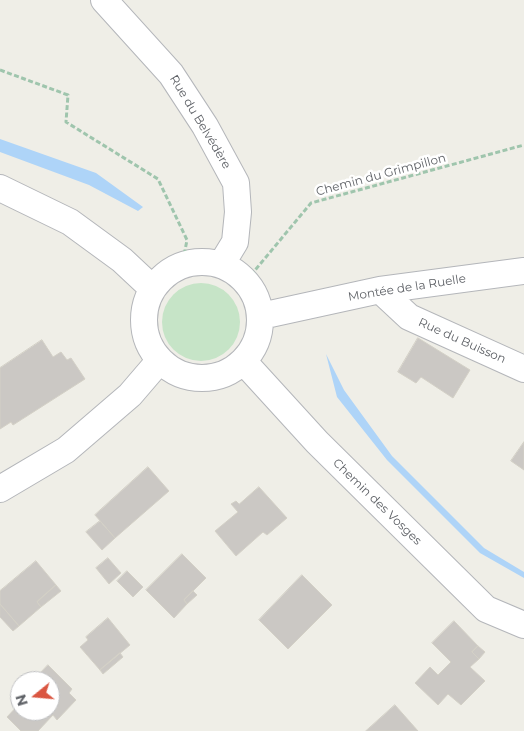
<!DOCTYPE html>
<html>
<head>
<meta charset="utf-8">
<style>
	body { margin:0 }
	#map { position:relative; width:524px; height:731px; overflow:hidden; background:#efeee7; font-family:Montserrat,sans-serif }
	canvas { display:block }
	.north { position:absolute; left:10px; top:671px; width:50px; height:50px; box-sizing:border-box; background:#fff; border:1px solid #bfc0c2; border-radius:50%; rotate:253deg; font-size:14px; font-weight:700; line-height:20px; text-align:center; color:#5e6166 }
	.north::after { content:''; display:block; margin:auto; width:18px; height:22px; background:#da5641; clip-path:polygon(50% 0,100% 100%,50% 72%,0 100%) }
</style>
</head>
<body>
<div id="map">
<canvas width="524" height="731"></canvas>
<div class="north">N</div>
</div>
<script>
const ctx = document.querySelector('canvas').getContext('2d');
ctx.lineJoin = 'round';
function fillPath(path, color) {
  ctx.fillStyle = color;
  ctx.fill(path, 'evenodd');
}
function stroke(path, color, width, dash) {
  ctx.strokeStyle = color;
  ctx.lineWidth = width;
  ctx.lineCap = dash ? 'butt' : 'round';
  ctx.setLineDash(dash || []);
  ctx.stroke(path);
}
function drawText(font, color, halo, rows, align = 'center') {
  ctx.font = font + ' Montserrat,sans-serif';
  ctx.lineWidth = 5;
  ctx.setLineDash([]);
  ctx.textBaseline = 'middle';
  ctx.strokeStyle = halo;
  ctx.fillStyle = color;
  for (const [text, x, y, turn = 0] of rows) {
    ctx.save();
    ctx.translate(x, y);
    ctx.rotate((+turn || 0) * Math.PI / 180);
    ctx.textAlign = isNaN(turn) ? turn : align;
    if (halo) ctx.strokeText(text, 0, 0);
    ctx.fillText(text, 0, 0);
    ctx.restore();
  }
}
const green = new Path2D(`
	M162 322a39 39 0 1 1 78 0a39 39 0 1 1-78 0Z`);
const water = new Path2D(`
	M0 139 96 173 143 207 138 211 89 185 0 152Z
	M326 354 344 390 392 456 484 548 524 572V578L480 553 387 460 337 397Z`);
const building = new Path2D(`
	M418 338 470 370 453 398 421 377 416 383 398 372Z
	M42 340 53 357 61 352 67 360 71 358 85 379 13 425 11 422 0 429V368Z
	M524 442V470L511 461Z
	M148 467 169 491 115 538 95 515Z
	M259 487 287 518 267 535 263 532 236 556 215 531 238 512 231 504 236 501 239 504Z
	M100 521 115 538 102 550 86 532Z
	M182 554 206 578 184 600 187 604 174 618 146 590Z
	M108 558 121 573 109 584 96 568Z
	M36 561 56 585 37 602 41 607 19 626 0 604V591Z
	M127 571 143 587 133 597 117 581Z
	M302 575 332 605 288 649 259 620Z
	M56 585 61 591 41 607 37 602Z
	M193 591 197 595 187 604 184 600Z
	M0 604 19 626 13 631 0 617Z
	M108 618 130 645 100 670 80 647 88 640 86 637Z
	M454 621 478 646 472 652 479 659 470 667 485 681 461 705 448 694 438 705 415 683 430 667 438 675 451 662 432 643Z
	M478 646 485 652 479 659 472 652Z
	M120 653 123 657 103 674 100 670Z
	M48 665 72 689 69 693 76 700 57 720 53 715 38 731H21L7 717 20 703V711H50V681H33Z
	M395 705 418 731H366Z`);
const path = new Path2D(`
	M0 70 68 95 66 122 158 179 187 240 182 266
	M246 281 311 203 524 145`);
const street = new Path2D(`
	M104 0 171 74 205 126 236 183 238 212 235 242 221 265
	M0 188 70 222 122 260 153 289
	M144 320a58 58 0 1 1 116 0a58 58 0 1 1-116 0Z
	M380 290 409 317 524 369
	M261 316 380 290 524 271
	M244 362 317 442 486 609 524 625
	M0 489 66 450 130 395 160 360`);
const streetNames = [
	["Rue du Belvédère",200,122,59],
	["Chemin du Grimpillon",381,175,-15],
	["Montée de la Ruelle",407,288,-9],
	["Rue du Buisson",462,341,24],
	["Chemin des Vosges",377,502,44]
];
fillPath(green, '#c6e4c7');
fillPath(water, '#aed4f8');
fillPath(building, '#cbc8c4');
stroke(building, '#d3d0c6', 1);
stroke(street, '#b4b6ba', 28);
stroke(path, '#9fc5ad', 3, [5, 2.5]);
stroke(street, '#fff', 26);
drawText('12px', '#5e6166', '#fff', streetNames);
</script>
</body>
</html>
